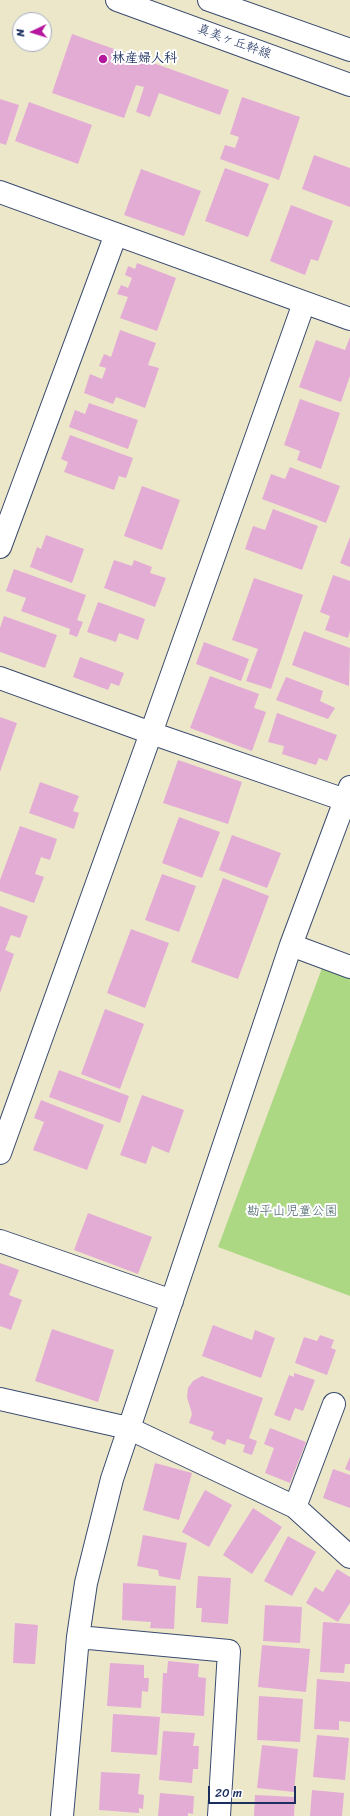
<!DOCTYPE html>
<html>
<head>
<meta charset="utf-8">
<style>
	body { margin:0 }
	#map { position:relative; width:350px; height:1816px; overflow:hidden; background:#ede7ca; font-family:Sriracha,sans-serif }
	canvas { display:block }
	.north { position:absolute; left:12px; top:12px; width:40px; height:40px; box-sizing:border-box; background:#fff; border:1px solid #a4acbf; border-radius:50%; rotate:266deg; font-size:11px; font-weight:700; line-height:16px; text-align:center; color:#1b2f5e }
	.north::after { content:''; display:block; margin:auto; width:14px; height:18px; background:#b5179e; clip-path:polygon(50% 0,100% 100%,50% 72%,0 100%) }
	.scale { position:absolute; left:208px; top:1786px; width:88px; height:18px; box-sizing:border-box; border:2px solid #1b2f5e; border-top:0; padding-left:5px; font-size:12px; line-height:14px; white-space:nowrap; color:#1b2f5e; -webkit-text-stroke:3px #fff; paint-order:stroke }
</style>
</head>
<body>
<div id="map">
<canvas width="350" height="1816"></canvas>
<div class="north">N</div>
<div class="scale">20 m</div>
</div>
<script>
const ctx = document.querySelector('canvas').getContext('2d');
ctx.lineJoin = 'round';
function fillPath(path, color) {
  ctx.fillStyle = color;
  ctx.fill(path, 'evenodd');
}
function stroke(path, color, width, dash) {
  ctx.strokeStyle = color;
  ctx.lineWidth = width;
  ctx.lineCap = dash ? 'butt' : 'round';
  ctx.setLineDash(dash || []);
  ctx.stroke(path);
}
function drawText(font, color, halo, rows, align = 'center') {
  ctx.font = font + ' Sriracha,"Klee One",sans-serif';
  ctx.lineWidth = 4;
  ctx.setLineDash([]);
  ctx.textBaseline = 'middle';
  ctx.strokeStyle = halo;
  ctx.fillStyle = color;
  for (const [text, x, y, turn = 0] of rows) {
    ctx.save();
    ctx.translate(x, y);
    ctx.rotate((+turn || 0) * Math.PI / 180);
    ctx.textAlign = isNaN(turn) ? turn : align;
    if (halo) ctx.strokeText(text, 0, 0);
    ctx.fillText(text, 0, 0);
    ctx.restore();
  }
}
const green = new Path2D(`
	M322 968 350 978V1296L218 1247Z`);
const building = new Path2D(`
	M72 34 229 90 220 115 159 93 150 117 136 112 144 87 136 85 124 118 52 93Z
	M242 97 300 117 279 180 220 159 225 145 235 148 239 137 230 134Z
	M0 99 19 105 6 145 0 143Z
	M29 102 92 125 78 164 15 141Z
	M314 155 350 168V207L302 189Z
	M225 168 269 184 248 237 205 221Z
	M141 169 201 191 184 236 124 215Z
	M291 205 333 221 318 261 311 259 305 275 270 261Z
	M137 263 176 278 157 331 120 318 128 297 117 294 121 285 128 288 132 278 125 275 128 266 135 269Z
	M120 330 156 343 148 365 159 368 145 408 116 397 113 404 84 393 90 374 102 379 106 368 99 366 104 354 111 357Z
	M350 337V376L341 402 299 387 316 340 345 350Z
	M300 399 340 413 321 469 297 460 300 451 284 445Z
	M89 403 138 420 128 449 69 427 75 410 85 414Z
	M70 435 133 458 126 478 119 476 114 490 64 472 68 462 61 459Z
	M290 467 340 486 326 523 262 499 271 474 285 479Z
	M142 486 180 500 162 550 124 536Z
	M273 509 318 526 302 570 245 549 253 526 265 530Z
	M46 535 84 549 72 583 30 567 37 547 41 549Z
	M350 537V567L340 563Z
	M114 560 132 566 134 560 152 567 150 573 166 578 155 607 104 588Z
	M14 569 86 595 77 620 83 622 77 637 69 634 70 629 21 611 26 598 6 591Z
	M333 575 350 581V631L348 638 325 630 330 616 320 612Z
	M254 578 303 595 271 689 246 681 258 649 232 640Z
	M98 602 145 619 138 640 119 633 116 642 87 632Z
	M4 616 57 635 45 668 0 652V628Z
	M304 631 350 648 349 686 292 665Z
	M204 642 249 659 241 681 196 664Z
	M80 657 124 673 119 686 111 683 108 690 73 677Z
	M210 676 259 694 254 708 266 712 252 751 190 728Z
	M286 677 323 691 320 701 335 708 328 719 276 700Z
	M277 713 337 735 327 761 319 758 316 765 282 754 284 746 268 742Z
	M0 717 17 723 0 772Z
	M178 760 242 782 228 824 163 803Z
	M40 782 79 796 73 811 79 813 74 829 29 813Z
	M179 817 220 832 202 878 162 863Z
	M20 826 57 839 50 860 41 857 35 874 44 877 34 903 0 891V880Z
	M232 835 281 853 267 888 219 870Z
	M162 874 196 886 179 932 145 920Z
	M223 878 269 896 238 979 191 962Z
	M0 906 28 916 20 938 11 935 5 950 14 954 0 993Z
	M131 929 169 943 145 1008 107 993Z
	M105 1009 144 1024 120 1089 81 1074Z
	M59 1070 129 1096 120 1123 49 1097Z
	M142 1095 184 1110 169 1153 152 1146 146 1164 120 1155Z
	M41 1100 104 1125 87 1170 33 1150 44 1122 34 1118Z
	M88 1213 152 1237 138 1274 74 1250Z
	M0 1263 19 1270 9 1295 22 1300 11 1330 0 1326Z
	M213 1325 252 1340 255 1330 275 1338 261 1378 202 1356Z
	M52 1329 114 1350 98 1402 35 1381Z
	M320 1335 334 1340 331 1348 336 1350 327 1375 295 1363 304 1337 317 1341Z
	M294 1373 315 1380 303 1411 295 1408 290 1421 274 1415 289 1375 294 1377Z
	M202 1376 263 1398 249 1438 257 1441 252 1455 243 1452 245 1445 227 1439 225 1445 211 1439 214 1432 189 1423 192 1414 187 1397 188 1388 193 1381Z
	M270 1428 306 1442 290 1483 265 1473 274 1448 264 1444Z
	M350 1457V1471L345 1469Z
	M155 1463 192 1473 179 1520 143 1510Z
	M333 1469 350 1475V1508L323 1498Z
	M205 1490 232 1505 209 1547 182 1532Z
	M253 1508 282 1527 252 1574 223 1555Z
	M143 1535 187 1543 180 1580 159 1576 158 1570 137 1566Z
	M288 1536 316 1552 292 1596 264 1581Z
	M337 1569 350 1577V1603L338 1622 306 1603 315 1587 323 1592Z
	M198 1576 231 1578 228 1624 201 1622 202 1608H196Z
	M123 1583 176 1586 174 1629 150 1628 151 1622 122 1620Z
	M265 1605 302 1607 300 1643 263 1641Z
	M323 1622 350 1624V1664H345L344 1673 320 1672Z
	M15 1623 38 1625 35 1664 13 1663Z
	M262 1645 310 1649 306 1692 258 1687Z
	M168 1661 199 1664 198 1677 206 1678 204 1716 161 1713 163 1673H167Z
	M110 1663 144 1665V1678H149L148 1692 142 1691 141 1708 107 1706Z
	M317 1679 350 1682V1722L339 1721V1730L314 1729Z
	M259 1696 303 1699 300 1742 257 1740Z
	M113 1714 160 1717 157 1755 111 1752Z
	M163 1731 195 1733 193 1746H199L198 1769H193L192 1783 159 1780Z
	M317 1735 349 1738 345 1780 313 1777Z
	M262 1745 298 1749 294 1792 257 1788Z
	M101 1772 140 1774 138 1794 144 1795 143 1809 139 1808V1813L99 1810Z
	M312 1790 344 1793 342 1816H310Z
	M160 1793 194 1796 193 1814 188 1813V1816H158Z
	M255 1795 295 1797 294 1816H254Z`);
const minor = new Path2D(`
	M117 0 350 85
	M209 0 350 50
	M0 192 350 319
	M0 547 116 234
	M0 678 151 733 345 800
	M291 945 350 967
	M0 1153 151 733 304 303
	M0 1241 172 1301
	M0 1399 128 1428 295 1507 350 1557
	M295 1507 334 1404
	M78 1637 229 1651 219 1816
	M62 1816 78 1637 86 1583 112 1479 291 945 350 787`);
const markers = [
	[103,59,5,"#b5179e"]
];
const streetNames = [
	["真美ヶ丘幹線",234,42,20]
];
const poiNames = [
	["林産婦人科",112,59]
];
const parkNames = [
	["勘平山児童公園",292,1212]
];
fillPath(green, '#acd884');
fillPath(building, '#e3acd5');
stroke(minor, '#3a4b6e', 24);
stroke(minor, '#fff', 22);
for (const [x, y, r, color] of markers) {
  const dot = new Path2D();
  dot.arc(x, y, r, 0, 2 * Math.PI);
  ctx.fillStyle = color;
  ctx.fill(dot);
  stroke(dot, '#fff', 1.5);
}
drawText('13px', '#1b2f5e', '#fff', streetNames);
drawText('bold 13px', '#1b2f5e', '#fff', poiNames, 'left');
drawText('13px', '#466269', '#fff', parkNames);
</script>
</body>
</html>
